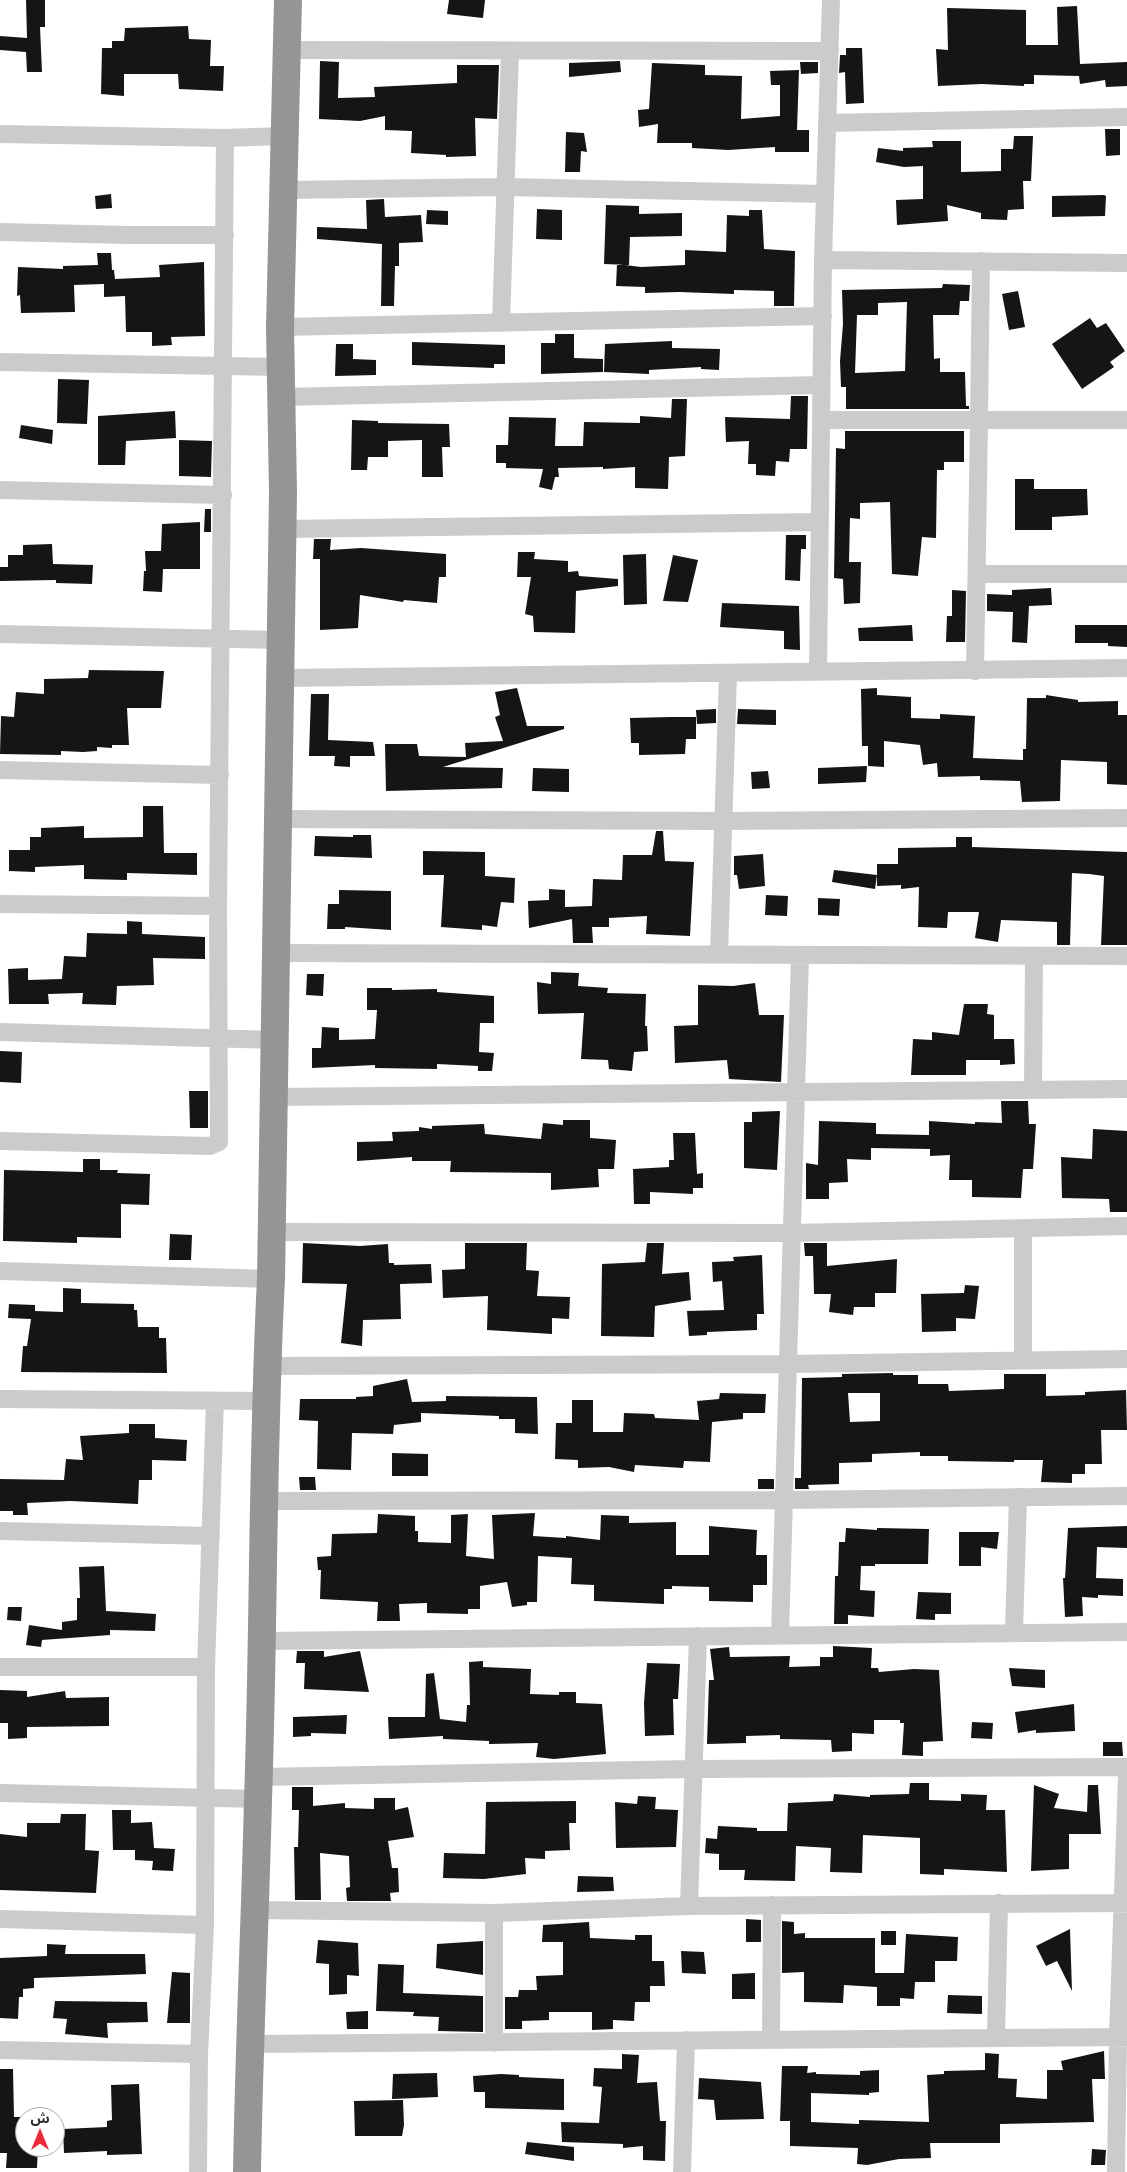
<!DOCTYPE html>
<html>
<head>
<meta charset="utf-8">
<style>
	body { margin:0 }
	#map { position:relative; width:1127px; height:2172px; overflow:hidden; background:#fff; font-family:"Roboto Condensed","Noto Sans Arabic",sans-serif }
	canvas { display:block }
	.north { position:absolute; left:15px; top:2107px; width:50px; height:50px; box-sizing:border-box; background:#fff; border:1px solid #ababab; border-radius:50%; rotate:0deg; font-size:14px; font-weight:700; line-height:20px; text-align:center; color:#2e2e2e }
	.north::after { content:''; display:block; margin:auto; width:18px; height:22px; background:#ef2638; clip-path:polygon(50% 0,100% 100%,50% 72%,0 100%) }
</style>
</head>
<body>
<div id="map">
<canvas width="1127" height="2172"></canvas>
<div class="north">ش</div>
</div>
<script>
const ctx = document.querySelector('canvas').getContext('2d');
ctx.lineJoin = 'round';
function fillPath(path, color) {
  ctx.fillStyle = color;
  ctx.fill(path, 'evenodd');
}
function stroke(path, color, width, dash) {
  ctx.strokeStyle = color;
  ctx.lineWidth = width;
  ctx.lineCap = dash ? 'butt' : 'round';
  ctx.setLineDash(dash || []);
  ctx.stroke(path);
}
const building = new Path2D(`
	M26 0H45V27H40L42 72H27L26 52 0 50V36L27 38Z
	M449 0H485L483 18 447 14Z
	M1077 6 1080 64 1127 62V86L1106 87 1105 80 1080 84 1079 76 1034 75V84H1024V86L982 84 938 86 936 49 948 50 947 8 1026 10V45H1058L1057 7Z
	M188 26 189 39 211 40 210 66H224L223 91 179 89 178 74H124V96L101 94 102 48H112V41H124L125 28Z
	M846 48H862L864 103 846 104 845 72 839 73 840 55H846Z
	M320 61 339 62 338 98 375 97 374 87 457 83V65H499L497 119 475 118 476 156 446 157V155L411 153 412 131 385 130V116L360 121 319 119Z
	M620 61 621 72 569 77V63Z
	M800 62H818V73L801 74Z
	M652 63 705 65V75L742 76 741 119 780 116V85H771L770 71 799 70 797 130H809V152H775V147L728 150 692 148V143H657L658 124 639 127 638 110 649 109Z
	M1105 129H1120V155L1106 156Z
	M566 132 584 133 587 152 581 151 580 172H565Z
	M1014 136H1033L1031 181H1023L1024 209 1008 210 1007 220 981 219V213L947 205 948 221 897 225 896 200 923 199V166L904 167 876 162 878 148 903 151V148L933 147 932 141H961V172L1001 171V149H1013Z
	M111 194 112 208 96 209 95 196Z
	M1104 195 1106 196 1105 216 1052 217V196Z
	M384 199 385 217 421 215 423 242 399 243V266H395L394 306H381L382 244 317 239V227L367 229 366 200Z
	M606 205 639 206V214L682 213V236L630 237 629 265 604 264Z
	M537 209 562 210V240L536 239Z
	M427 210 448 211V225L426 224Z
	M749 210H762L764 249 795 251 794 306H774V291L734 290V294L679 292 645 293V287L616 286 617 264 641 267 685 265V250L726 252 727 215 749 216Z
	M97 253H111L112 270H114L115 279 160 277 159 265 204 262 205 336 171 337 172 345 152 346V332H126L125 296 104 297V284L74 285 75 312 21 313 20 295 17 296 18 267 63 269V266L98 265Z
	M943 284 970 285 969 301H960L959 315H933L934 359 940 358V372H965L966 406H969V409H846V387H841L840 361 843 324 842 290 942 288ZM907 302 905 371 855 373 857 315H878V303Z
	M1018 291 1025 327 1009 330 1002 294Z
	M1090 318 1097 328 1106 323 1125 351 1110 362 1114 367 1082 389 1052 344Z
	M555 334H574V358L603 359V372L541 374V343H555Z
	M672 341V348L720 349 719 370 701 369V367L649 370V374L604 372 605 344Z
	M412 342 505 345V364H494V368L412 365Z
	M336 344H353V359L376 360V375L335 376Z
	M58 379 89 380 87 424 57 423Z
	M791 396H808L807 449H790L789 462 776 461 775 476 756 475V464H748L749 441 726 442 725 417 790 419Z
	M672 399H687L685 456 669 457 668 489 635 488V467L603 469V467L558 468 559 477H555L552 490 539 487 543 469 506 468V463H496V445H508L509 417 556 418 555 446H583L584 422 640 423V416L671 418Z
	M175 411 176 438 126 441 125 465H98V416Z
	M352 420 378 421V423L449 424 450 447H442L443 477H422V440L388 441V457H368L367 470H351Z
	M21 425 53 430 52 444 19 438Z
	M845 431H964V462H944V470H937L936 538 922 537 918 576 892 574 890 502 860 503V519L850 518 849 562H861L860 603 844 604 843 579 834 578 836 448 845 449Z
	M179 440 212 441 211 477 179 476Z
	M1015 479H1034V489H1087L1088 515 1052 517V530H1015Z
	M205 509H211V532H204Z
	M200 522V569H163L162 592 143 591 144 571H146L145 551H161L162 524Z
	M786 535H806V549H801L800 581 785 580Z
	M314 539H331L330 550 361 548 446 554V577H439L437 603 404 600 403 602 360 595 358 628 320 630V559H313Z
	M52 544 53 564 93 565 92 584 56 583V580L0 581V567H8V555H23V545Z
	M518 552H535L534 559 568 561V572L578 571 579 576 618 579V586L576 591 575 633 534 632 533 616 525 614 531 577H517Z
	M646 554 647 604 624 605 623 555Z
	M673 555 698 560 688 602 663 601Z
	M1051 588 1052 605 1029 606 1027 643 1012 642 1013 612 987 611V594L1012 595V590Z
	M952 590 966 591 965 642H946L947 616H952Z
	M722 603 799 606 800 650 784 649V631L720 627Z
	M912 625 913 641H859L858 628Z
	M1075 625H1127V647L1108 646V643H1075Z
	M89 670 164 671 161 708H127L129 745H112V748L97 747V751L83 752 61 751V755L0 754 1 716 14 717 16 692 44 694V679L88 678Z
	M517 688 527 726H564V729L443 767 503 768 502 788 386 791 385 744H417L419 756 466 757 465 743 503 741 495 717 500 715 495 692Z
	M877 688V695L911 697V718L940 719V714L975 716 973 758 1023 760V749H1026L1027 698H1046V695L1078 700V702L1118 701V715H1127V785L1107 784V762L1061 760 1060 801 1022 802 1020 781 980 780V776L938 777 937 763 923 765 920 745 884 741V767L868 766V746H862L861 689Z
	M311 694H329L328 740 373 742 375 756H350V767L334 766 335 756H309Z
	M716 709V723L697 724 696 710Z
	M738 709 776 710V725L737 724Z
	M671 717H696V739H686L685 754 639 755V743H631L630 718Z
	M867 766 866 782 818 784V768Z
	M533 768 569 769V792L532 791Z
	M768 771 770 788 752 789 751 772Z
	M143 806H163L164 853H197V875L127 873V880L84 879V865L35 867V872L9 871V850H30V837H41V828L84 826V838L143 837Z
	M656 831H663L665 861 694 862 690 936 646 934 647 916 609 918V927H592L593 943H573L572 919 529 928 528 901 549 900V889L565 890V907L592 906 593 879 622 880 623 855H652Z
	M353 835H371L372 858 314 856 315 836 353 837Z
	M956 837H972V847L1127 852V945H1101L1104 876 1089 874 1072 873 1070 945H1057V922L1001 920 998 942 975 938 979 912H948L947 928 918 927 919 887 901 889V885L877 886V864H898V848L956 847Z
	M423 851 485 852V876L515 878 514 903 501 902 497 927 482 925V930L441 927 444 875H423Z
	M763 854 765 886 739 889 737 875H734V856Z
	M834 870 877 875 875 889 832 882Z
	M339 890 391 891V930L345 927V929H327L328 904H339Z
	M766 895 788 896 787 916 765 915Z
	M818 898 840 899 839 916 818 915Z
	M127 921 142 922V934L205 937V959L153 958 154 985 117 986 116 1005 82 1004 83 993 48 994 49 1004H9L8 969 28 968V980L62 979 64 956 86 957 87 933 127 934Z
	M551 972 579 973 578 986 608 988 607 993 646 994 645 1026H647L648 1051 634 1052 632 1071 609 1069 608 1060 581 1059 584 1013 538 1014 537 982 551 984Z
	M307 974H324L323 996 306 995Z
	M755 983 759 1015H784L781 1082 729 1079 727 1060 675 1063 674 1026 698 1025V985L733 986Z
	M367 988H392V990L437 989V992L494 996V1023H480L479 1052 494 1053 492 1071H478V1066L437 1064V1069L375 1068V1065L312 1068V1048H321L322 1027 339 1028V1040L375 1039 377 1010H367Z
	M964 1004H988L987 1014 994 1015V1039H1014L1015 1064 1000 1065V1060H966V1075H911L913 1039 932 1040V1032L959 1035Z
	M0 1051 22 1052 21 1083 0 1082Z
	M189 1091H208V1128H190Z
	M1001 1101H1028L1029 1124H1036L1033 1169H1023L1021 1198 972 1197V1180H949L950 1155 930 1156V1149L871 1148V1160L847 1159 848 1182 829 1183V1199H806V1163L818 1165 819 1121 876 1123V1134L929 1135V1121L975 1124V1122L1002 1123Z
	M780 1111 777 1170 744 1168V1122H752V1112Z
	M563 1120H590V1138L616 1140 614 1169H598L599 1187 551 1190V1173L450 1172 451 1161H412V1157L357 1161V1142L393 1141 392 1132 419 1131V1127L432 1129V1126L484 1124 485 1134 541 1139 543 1123 563 1125Z
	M1093 1129 1127 1131V1212H1110L1109 1199 1062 1198 1061 1157 1092 1159Z
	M673 1133H695L697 1174 703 1173V1188H693V1194L650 1192V1204H634L633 1169 669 1167V1160H674Z
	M83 1159H100V1170H118L117 1173 150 1174 149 1205 121 1204V1238L77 1237V1243L3 1241 4 1170 83 1172Z
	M170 1234 192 1235 191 1260H169Z
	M303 1243 360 1246 388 1244 389 1263H394V1265L431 1264 432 1283 400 1284 401 1319 363 1320 362 1346 341 1343 347 1284 302 1283Z
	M465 1243H527L526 1270 539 1271 537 1296 570 1297 569 1319 552 1318V1334L487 1330 488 1296 443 1298 442 1270 465 1269Z
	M647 1243H664L662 1274 689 1272 691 1300 655 1306 654 1337 601 1336 602 1264 645 1262Z
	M804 1243H827V1266L897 1259 896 1293H875V1307H854L853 1315 829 1312 831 1294H814L813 1256H805Z
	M762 1255 764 1314H757V1330L707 1332V1335L689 1336 687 1311 724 1310 722 1281 713 1282 712 1262 734 1261 733 1257Z
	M965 1285 979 1286 975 1319 956 1318V1331L922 1332 921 1294 964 1293Z
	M63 1288 81 1289V1303L134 1304V1310H137L138 1327H159V1338H166L167 1373 21 1372 23 1346H27L31 1319 8 1318 9 1304 35 1305V1311L63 1312Z
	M893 1373V1375H918V1384H948L949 1391 1004 1389V1374H1046V1396L1085 1395V1392L1126 1390 1127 1430H1101L1102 1464H1085V1474H1072V1483L1041 1482 1043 1460H1014V1462L948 1461V1456H920V1452L872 1454V1462L839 1463V1484L808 1485 809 1489H795V1478H801L802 1378 842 1377V1374ZM848 1393H880V1421L850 1422Z
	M407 1379 412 1402 446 1401V1396L537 1397 538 1434 515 1433V1419H499V1416L421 1413V1422L394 1425 393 1434 352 1433 351 1470 317 1469 318 1421 299 1420 300 1399H356V1397L373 1396V1386Z
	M720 1393 766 1394 765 1413H743V1419L712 1422 710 1462 684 1461 683 1468 635 1465 634 1472 609 1467 578 1468V1460L555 1459 556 1423H572V1400H593V1432H623L624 1413 654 1414 655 1418 699 1420 697 1401 719 1399Z
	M129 1424H155V1438L187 1440 186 1461 152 1460V1480H139L138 1504 70 1501 27 1503 28 1515H13V1511H0V1479L64 1480 66 1459 83 1460 80 1436 129 1433Z
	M392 1453 428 1454V1476H392Z
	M299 1477H315L316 1490H300Z
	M758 1479H774V1489H758Z
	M535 1513 533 1536 566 1538V1536L600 1540 601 1515 629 1516V1523L676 1522V1555H709V1526L757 1530 756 1555H767V1585H753V1602L709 1601V1587L672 1586V1589H664V1604L594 1601V1585L571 1584 572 1558 538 1556 537 1602H527V1605L512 1607 507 1582 480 1586V1609H468V1614L427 1613V1603L399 1604 400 1621H377L378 1602 320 1599 321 1570H318L317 1557 331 1556 332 1534 377 1533 378 1514 415 1516V1531H418V1542L451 1543V1515L468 1514 466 1556 494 1559 492 1515Z
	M1127 1526V1548L1097 1547 1096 1578 1123 1579V1596L1098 1595V1598L1082 1597 1083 1616 1065 1617 1063 1578H1065L1068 1528Z
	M846 1528 877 1530V1528L929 1529 928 1564H875V1566H861L860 1590 875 1591 874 1617 848 1615V1624H834L835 1576H838L839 1542H845Z
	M959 1532H999L997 1549 981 1547V1566H959Z
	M104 1566 106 1611 156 1614 155 1631 110 1630V1635L42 1640 41 1647 26 1645 29 1625 62 1630V1622L77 1620V1598H80L79 1567Z
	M918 1592 951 1593V1614H935V1620L916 1619Z
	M8 1607H22L21 1621 7 1620Z
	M833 1646 872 1648 871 1668H878L879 1672 914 1669 939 1670 943 1741 923 1742V1756L902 1755 904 1723H900V1720H874V1734L852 1733V1751L832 1752 831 1740 780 1739V1735L746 1736V1743L707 1744 709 1680H714L710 1649 729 1647 730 1657 790 1656 789 1667 820 1666V1657H833Z
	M297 1651H324V1657L360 1651 369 1692 304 1689 305 1663H296Z
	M483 1661V1667L531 1669 530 1694 559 1695V1692H576V1703L602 1704 606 1754 554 1759 536 1757 538 1743 489 1744V1741L443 1739V1736L389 1739 388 1717H425L426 1674 434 1673 440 1719 466 1722 467 1705H470L469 1662Z
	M647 1663 680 1664 678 1699H673L674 1735 645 1736 644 1703Z
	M1009 1668 1045 1670V1688L1012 1686Z
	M0 1690 27 1691V1697L65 1691 66 1698 109 1697V1726L27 1727V1738L8 1739V1723H0Z
	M1074 1704 1075 1731 1036 1733V1730L1018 1733 1015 1712Z
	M347 1715 346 1734 311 1733V1736L293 1737V1717Z
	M972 1722 993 1723 992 1739 971 1738Z
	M1103 1742H1122L1123 1756H1103Z
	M910 1783H929V1800L961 1801V1794L987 1795 986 1810H1005L1007 1872 944 1869V1875L920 1874V1838L863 1835 862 1873 830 1872 831 1848 796 1846 795 1881 744 1880 745 1870H719V1854L705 1853 706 1838 717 1839 718 1826 757 1828V1831H787L788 1803 833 1801 834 1794 870 1797V1795L909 1794Z
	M1034 1785 1059 1794 1054 1808 1087 1812 1088 1785H1098L1101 1834H1069V1869L1031 1871Z
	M292 1787H313V1806L345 1803V1808L374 1809V1798H395V1810L408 1807 414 1837 388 1841 392 1868H398L399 1892 390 1893 391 1901H347L346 1888 350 1887 349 1856 320 1853 321 1900H295L294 1847H298L299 1810H292Z
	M638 1796 656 1797 655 1809 678 1810 676 1847 616 1848 615 1802 637 1804Z
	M576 1801V1823H569L570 1850 545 1851V1859L525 1858 526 1874 484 1879 443 1878 444 1853 485 1854 486 1802Z
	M112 1810H131V1823L152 1822 154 1848 175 1849 173 1871 152 1870 153 1861 135 1860V1850H113Z
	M61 1814H86L85 1850 99 1851 96 1893 0 1890V1834L27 1837V1823H60Z
	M578 1876 613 1877 614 1891 577 1892Z
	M746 1919 761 1920V1942H746Z
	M782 1921 794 1922V1934L805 1933V1938H875V1973H904L906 1934 958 1937 957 1961H935V1982H915L914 1999 900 1998V2006H877V1987L844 1985 843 2003 804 2002V1972L782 1973Z
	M589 1922 590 1938 635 1940V1935H652V1961H664L665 1986H650V2002H635L634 2021 613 2020V2029L592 2030V2012H549V2020L522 2021V2029H505V1997H518L519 1990H537L536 1976 563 1975V1942H542L543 1925Z
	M1070 1929 1072 1991 1057 1961 1046 1966 1036 1946Z
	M881 1931H896V1945H881Z
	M318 1940 358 1943 359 1976 347 1975V1994L329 1995V1964L316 1963Z
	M483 1941V1975L436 1968 437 1944Z
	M47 1944 66 1945 65 1954H145L146 1974 34 1978V1988L23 1989V1997H19L18 2019 0 2018V1958L47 1956Z
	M681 1951 704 1952 706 1974 682 1973Z
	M378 1964 404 1965 403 1993 483 1996V2032L438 2031 439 2017 413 2016 414 2012 376 2011Z
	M172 1972 190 1973V2023H167Z
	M755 1973V1999H732V1974Z
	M948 1995 982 1996V2014L947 2013Z
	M55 2001 147 2002 148 2022 107 2023 108 2038 65 2034 67 2019 53 2018Z
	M368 2011V2029H347L346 2012Z
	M1104 2051 1105 2079H1092L1094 2122 1000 2124V2143H930L931 2158 899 2159 867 2165 857 2164 858 2148 790 2146V2121H780L782 2066H808L807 2073 816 2072V2074L860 2075V2071L879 2070V2092L869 2093V2095L811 2093V2122L859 2124V2120L929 2122 927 2075 944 2074V2071L985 2070V2053L999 2054 998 2078 1017 2079 1016 2097 1047 2099V2070H1063L1061 2061Z
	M622 2054 639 2055 637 2083 657 2082 660 2121H666L665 2161 643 2160V2146L623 2148V2144L562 2142 561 2122 599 2123 602 2087 593 2086 594 2068 622 2069Z
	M0 2069H13L14 2117H25V2147H38L37 2168H6L7 2153H0Z
	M437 2073 438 2097 392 2099 393 2074Z
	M501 2074 519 2075V2077L564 2079V2110L485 2108V2092H474L473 2076Z
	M699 2078 761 2082 764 2119 716 2120 714 2100 698 2099Z
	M139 2084 142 2154 107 2155V2151L64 2153 63 2129 107 2127V2121L112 2120 111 2085Z
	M403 2100 404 2125 402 2136H355L354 2101Z
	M527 2142 574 2147V2161L525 2154Z
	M1092 2149 1106 2150 1105 2165H1091Z`);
const street = new Path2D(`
	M288 50 830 51
	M827 123 1127 117
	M0 134 225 138 284 136
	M284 190 505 187 825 194
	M0 232 129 235H225
	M823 260 1127 263
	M501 323 510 51
	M280 327 823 316
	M0 362 281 367
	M281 397 821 385
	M821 420H979L981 261
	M0 490 223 495
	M282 529 820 522
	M978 574H1127
	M0 634 281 640
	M975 671 979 420H1127
	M818 672 823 260 831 0
	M280 678 1127 668
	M0 770 220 775
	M278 819 724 821 1127 818
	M0 904 218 906
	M276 953 1127 956
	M719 955 728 674
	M0 1032 275 1040
	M1033 1089 1034 956
	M274 1097 1127 1089
	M0 1141 210 1146 219 1142 218 906 225 138
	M272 1232 791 1233 1127 1226
	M0 1271 271 1279
	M1023 1360V1228
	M266 1366 787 1364 1127 1359
	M0 1399 265 1401
	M264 1501 784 1500 1127 1496
	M0 1531 211 1536
	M1014 1632 1018 1497
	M780 1634 800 956
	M262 1641 1127 1632
	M0 1667H206
	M259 1777 693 1769 1127 1767
	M0 1793 259 1799
	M689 1906 698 1636
	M254 1910 494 1913 689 1906 1127 1903
	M494 1913V2043
	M0 1919 205 1925
	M996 2037 999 1903
	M771 2039 772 1905
	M249 2044 1127 2037
	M0 2050 199 2054
	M198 2172 199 2054 205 1925 206 1667 215 1401
	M682 2172 686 2040
	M1116 2172 1118 2037 1127 1776`);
const highway = new Path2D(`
	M247 2172C249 2048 255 1924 258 1800 264 1626 262 1453 271 1279L283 493 280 327 288 0`);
fillPath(building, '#151515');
stroke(street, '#cbcbcb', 18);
stroke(highway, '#959595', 28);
</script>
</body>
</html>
